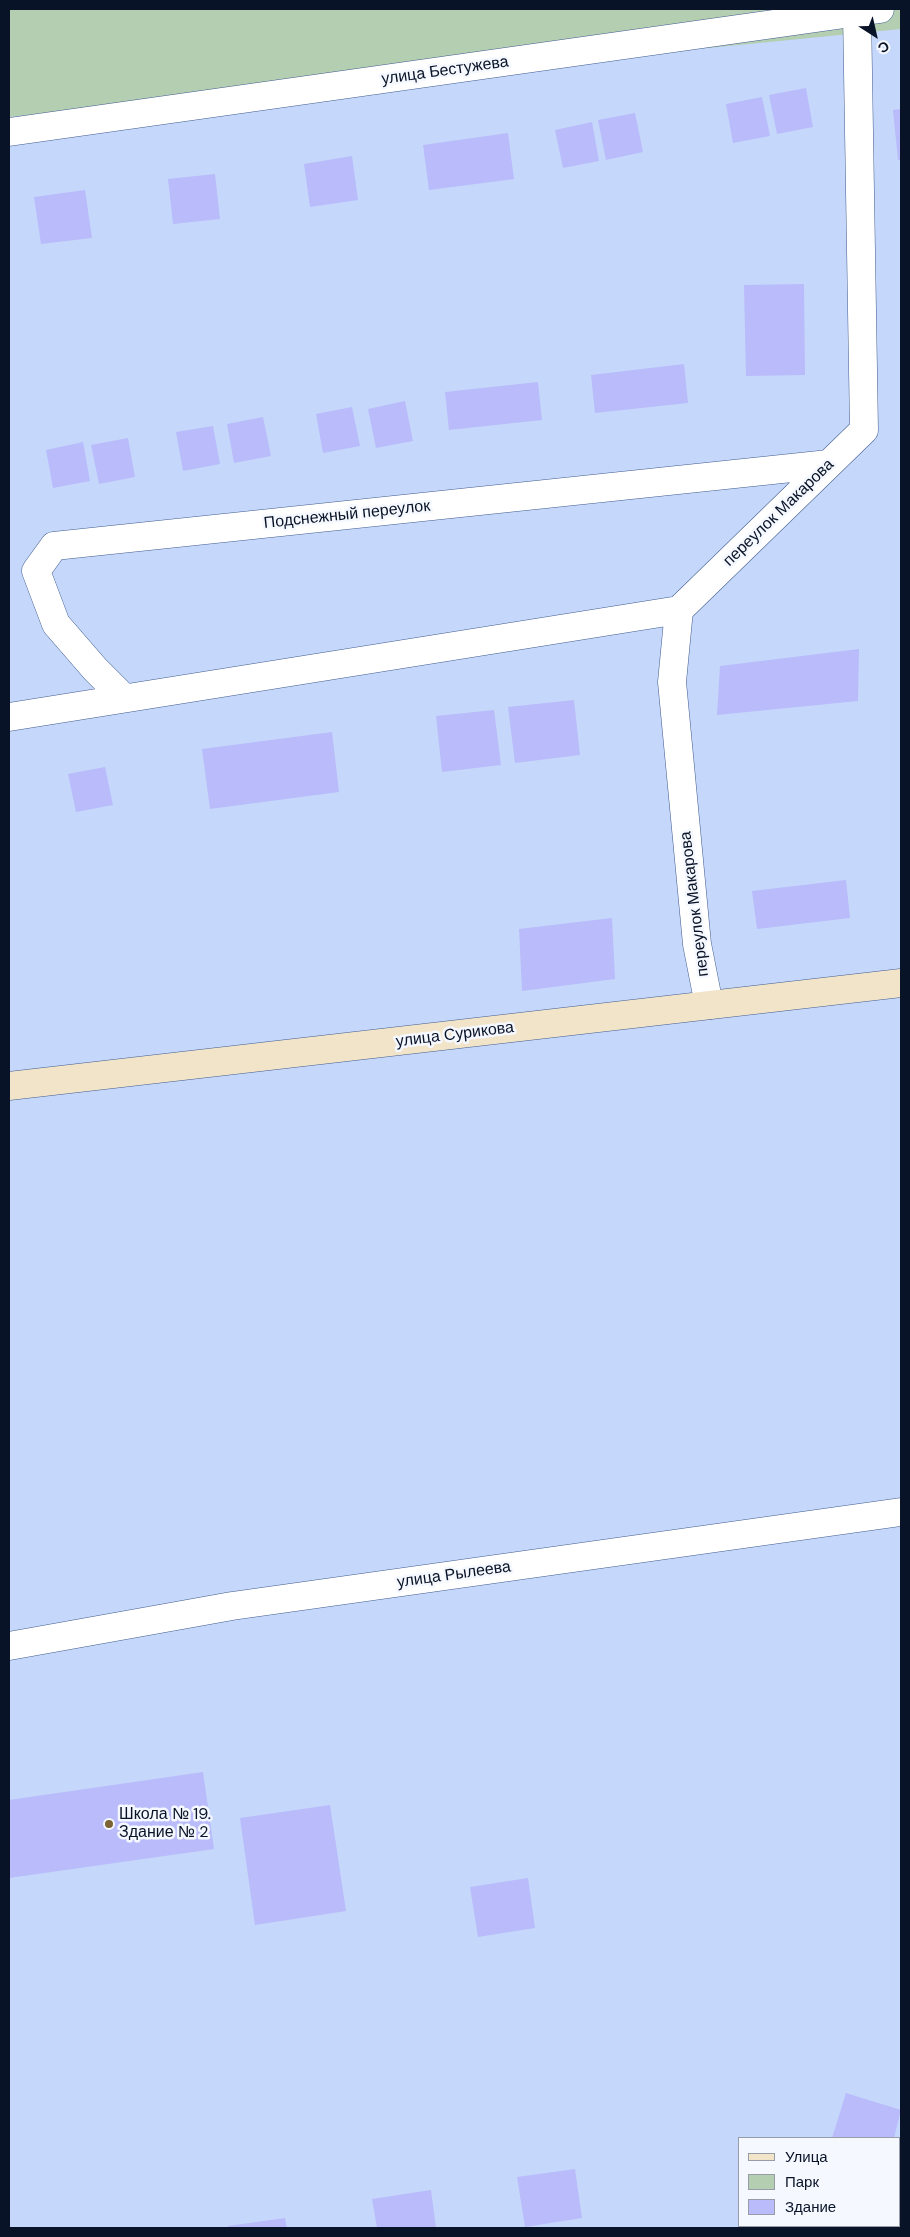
<!DOCTYPE html>
<html>
<head>
<meta charset="utf-8">
<style>
	body { margin:0 }
	#map { position:relative; width:910px; height:2237px; overflow:hidden; background:#c5d8fb; font-family:"DM Sans",sans-serif }
	canvas { display:block }
	.frame { position:absolute; inset:0; border:10px solid #091328; pointer-events:none }
	.legend { position:absolute; left:738px; top:2137px; width:162px; height:90px; box-sizing:border-box; background:#f5f8fe; border:1px solid #979ca8; margin:0; padding:6px 9px; list-style:none; font-size:15px; color:#091328 }
	.legend li { display:flex; align-items:center; gap:10px; height:25px }
	.legend b { width:25px; border:1px solid #979ca8 }
	.north { position:absolute; left:850px; top:10px; width:50px; height:50px; -webkit-text-stroke:4px #f5f8fe; paint-order:stroke; rotate:145deg; font-size:14px; font-weight:700; line-height:20px; text-align:center; color:#091328 }
	.north::after { content:''; display:block; margin:auto; width:18px; height:22px; background:#091328; clip-path:polygon(50% 0,100% 100%,50% 72%,0 100%) }
</style>
</head>
<body>
<div id="map">
<canvas width="910" height="2237"></canvas>
<div class="frame"></div>
<ul class="legend">
<li><b style="height:6px;background:#f2e4c9"></b>Улица</li>
<li><b style="height:14px;background:#b4ceb1"></b>Парк</li>
<li><b style="height:14px;background:#b9bbfa"></b>Здание</li>
</ul>
<div class="north">С</div>
</div>
<script>
const ctx = document.querySelector('canvas').getContext('2d');
ctx.lineJoin = 'round';
function fillPath(path, color) {
  ctx.fillStyle = color;
  ctx.fill(path, 'evenodd');
}
function stroke(path, color, width, dash) {
  ctx.strokeStyle = color;
  ctx.lineWidth = width;
  ctx.lineCap = dash ? 'butt' : 'round';
  ctx.setLineDash(dash || []);
  ctx.stroke(path);
}
function drawText(font, color, halo, rows, align = 'center') {
  ctx.font = font + ' "DM Sans",sans-serif';
  ctx.lineWidth = 5;
  ctx.setLineDash([]);
  ctx.textBaseline = 'middle';
  ctx.strokeStyle = halo;
  ctx.fillStyle = color;
  for (const [text, x, y, turn = 0] of rows) {
    ctx.save();
    ctx.translate(x, y);
    ctx.rotate((+turn || 0) * Math.PI / 180);
    ctx.textAlign = isNaN(turn) ? turn : align;
    if (halo) ctx.strokeText(text, 0, 0);
    ctx.fillText(text, 0, 0);
    ctx.restore();
  }
}
const green = new Path2D(`
	M9 9H901V29L9 117Z`);
const building = new Path2D(`
	M806 88 813 127 777 134 769 95Z
	M762 97 770 136 733 143 726 104Z
	M901 109V160H898L893 110Z
	M635 113 643 152 606 160 598 120Z
	M592 122 599 161 563 168 555 130Z
	M508 133 514 179 429 190 423 145Z
	M352 156 358 200 310 207 304 164Z
	M215 174 220 219 173 224 168 179Z
	M85 190 92 238 41 244 34 197Z
	M804 284 805 375 746 376 744 285Z
	M684 364 688 403 595 413 591 375Z
	M538 382 542 420 449 430 445 392Z
	M405 401 413 441 376 448 368 409Z
	M352 407 360 446 323 453 316 414Z
	M263 417 271 456 234 463 227 424Z
	M213 426 220 464 183 471 176 432Z
	M128 438 135 477 99 484 91 445Z
	M83 442 90 481 53 488 46 450Z
	M859 649 858 701 717 715 720 666Z
	M574 700 580 755 515 763 508 707Z
	M494 710 501 765 442 772 436 716Z
	M332 732 339 792 210 809 202 749Z
	M105 767 113 805 76 812 68 774Z
	M846 880 850 918 757 929 752 891Z
	M612 918 615 979 522 991 519 929Z
	M203 1772 214 1849 9 1878V1800Z
	M330 1805 346 1911 255 1925 240 1818Z
	M528 1878 535 1928 478 1937 470 1887Z
	M846 2093 901 2110 894 2138H832Z
	M575 2169 582 2218 525 2227 517 2177Z
	M431 2190 436 2228H377L372 2199Z
	M285 2218 287 2228H228V2226Z`);
const minor = new Path2D(`
	M9 132 880 9
	M124 698 95 669 56 624 36 571 54 546 829 464
	M9 717 679 610
	M709 1005 697 944 672 682 679 610 864 430 857 12
	M9 1646 232 1606 901 1512`);
const secondary = new Path2D(`
	M9 1086 901 983`);
const markers = [
	[109,1824,5,"#7b6333"]
];
const streetNames = [
	["улица Бестужева",445,71,-8],
	["переулок Макарова",779,513,-44],
	["Подснежный переулок",347,515,-6],
	["переулок Макарова",695,904,-97],
	["улица Сурикова",455,1035,-7],
	["улица Рылеева",454,1575,-8]
];
const poiNames = [
	["Школа № 19.",119,1815],
	["Здание № 2",119,1833]
];
fillPath(green, '#b4ceb1');
fillPath(building, '#b9bbfa');
stroke(minor, '#425c8f', 29);
stroke(secondary, '#425c8f', 29);
stroke(minor, '#fff', 28);
stroke(secondary, '#f2e4c9', 28);
for (const [x, y, r, color] of markers) {
  const dot = new Path2D();
  dot.arc(x, y, r, 0, 2 * Math.PI);
  ctx.fillStyle = color;
  ctx.fill(dot);
  stroke(dot, '#f5f8fe', 2);
}
drawText('16px', '#091328', '#f5f8fe', streetNames);
drawText('16px', '#091328', '#f5f8fe', poiNames, 'left');
</script>
</body>
</html>
